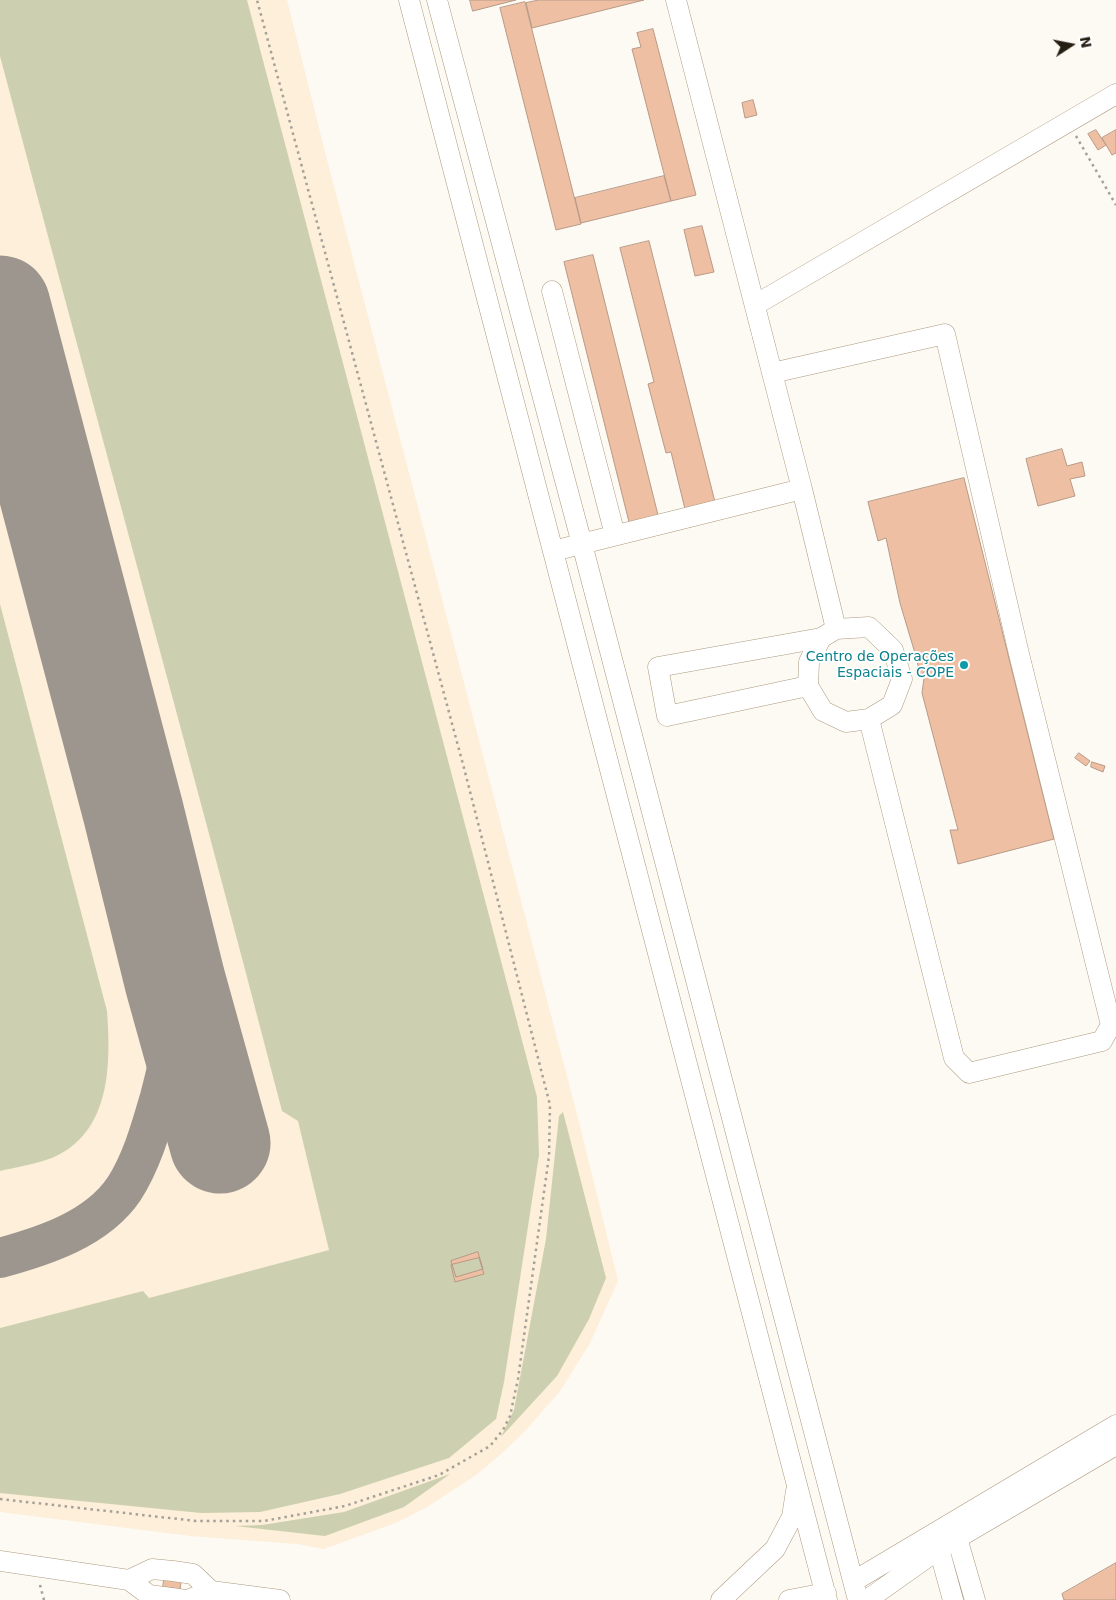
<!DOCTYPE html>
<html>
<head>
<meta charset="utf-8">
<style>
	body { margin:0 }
	#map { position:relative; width:1116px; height:1600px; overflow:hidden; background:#fdf9f3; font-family:"DejaVu Sans",sans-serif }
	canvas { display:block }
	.north { position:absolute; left:1046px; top:20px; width:50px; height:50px; -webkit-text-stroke:4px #fff; paint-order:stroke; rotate:79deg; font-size:14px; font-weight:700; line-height:20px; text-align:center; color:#251e13 }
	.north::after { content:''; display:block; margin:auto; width:18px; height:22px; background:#251e13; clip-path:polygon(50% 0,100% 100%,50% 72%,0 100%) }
</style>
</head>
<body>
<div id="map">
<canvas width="1116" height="1600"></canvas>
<div class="north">N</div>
</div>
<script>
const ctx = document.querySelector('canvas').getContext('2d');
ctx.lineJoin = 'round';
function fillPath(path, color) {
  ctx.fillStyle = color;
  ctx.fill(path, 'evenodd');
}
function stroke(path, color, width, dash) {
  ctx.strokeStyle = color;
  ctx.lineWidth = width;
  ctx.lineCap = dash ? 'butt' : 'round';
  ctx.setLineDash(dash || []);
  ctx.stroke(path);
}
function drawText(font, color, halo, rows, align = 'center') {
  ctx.font = font + ' "DejaVu Sans",sans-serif';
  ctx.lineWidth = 4;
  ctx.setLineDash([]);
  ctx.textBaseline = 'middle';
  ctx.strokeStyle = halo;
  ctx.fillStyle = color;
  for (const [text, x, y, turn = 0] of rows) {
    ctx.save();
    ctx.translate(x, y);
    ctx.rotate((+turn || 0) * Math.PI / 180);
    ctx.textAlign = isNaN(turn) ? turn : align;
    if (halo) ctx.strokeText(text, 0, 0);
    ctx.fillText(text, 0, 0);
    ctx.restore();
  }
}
const built = new Path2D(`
	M0 0H287L325 152 581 1130 618 1281 589 1345 560 1391 526 1430 500 1455 476 1475 427 1507 398 1522 324 1549 297 1544 191 1536 0 1512Z`);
const green = new Path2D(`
	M0 0H247L537 1097 539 1155 504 1382 496 1419 449 1458 340 1494 260 1512 201 1513 0 1493V1328L143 1291 149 1298 329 1250 298 1121 282 1111C191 759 93 408 0 56Z
	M0 604 107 1011C111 1065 111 1133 52 1158 36 1164 17 1167 0 1171Z
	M563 1112 606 1278 589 1319 557 1376 501 1437 514 1410 546 1239 559 1116Z
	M450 1474 404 1507 325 1536 235 1526 262 1525 344 1512Z`);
const taxiway = new Path2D(`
	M0 1258C44 1246 97 1229 124 1189 142 1161 151 1128 160 1097 170 1058 179 1022 175 981`);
const runway = new Path2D(`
	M0 306 133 811 175 981 220 1143`);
const building = new Path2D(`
	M470 0H516L473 11Z
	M539 0H644L532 28 526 3Z
	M525 2 581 224 556 230 500 8Z
	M653 29 696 195 671 201 632 49 641 47 637 33Z
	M753 100 757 115 745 118 742 103Z
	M1096 130 1106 145 1098 150 1088 134Z
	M1116 130V153L1112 155 1102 138Z
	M664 176 671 201 581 223 575 198Z
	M702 226 714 272 695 276 684 230Z
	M649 241 715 502 685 509 671 452 666 453 648 384 654 382 620 248Z
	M593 255 658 515 629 522 564 262Z
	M1062 449 1067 466 1082 462 1085 476 1070 479 1075 496 1038 506 1026 459Z
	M964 478 1054 839 958 864 950 830H958L922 693 925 671 920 677 917 660 900 603 886 538 878 541 868 502Z
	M1079 753 1090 761 1086 766 1075 758Z
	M1092 762 1105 766 1103 772 1091 767Z
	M478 1252 483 1269 456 1277 451 1261Z
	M479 1258 484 1274 455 1282 451 1265Z
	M1116 1563V1600H1064L1062 1594Z
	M165 1574 182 1576 180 1589 163 1587Z`);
const path = new Path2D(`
	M1076 136 1116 205
	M0 1499 196 1521H264L345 1506 439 1475 490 1446 503 1430 510 1416 518 1379 549 1156 550 1105 464 768 257 0
	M40 1585 44 1600`);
const minor = new Path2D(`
	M409 0 827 1600
	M437 0 582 544 858 1600
	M552 291 615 535
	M755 305 1116 94
	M772 373 945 334 1019 654 1111 1025 1102 1041 969 1073 954 1058 869 719
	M802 489 836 629
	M553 551 802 489 676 0
	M869 627 893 650 902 679 892 705 869 719 846 722 823 711 808 686 809 662 821 638 836 629Z
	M808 686 667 716 658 667 821 638
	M957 1538 975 1600
	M939 1549 953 1600
	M0 1561 129 1580 149 1595 186 1600
	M129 1580 152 1569 173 1571 193 1574 211 1591
	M854 1581 1116 1425
	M187 1600 211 1591 280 1600
	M721 1600 775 1549 792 1517 796 1491
	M789 1600 826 1593
	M867 1600 939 1549 1116 1445`);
const markers = [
	[964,665,5,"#0f9aa8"]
];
const cultureNames = [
	["Centro de Operações",954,657],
	["Espaciais - COPE",954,673]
];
fillPath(built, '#fdefd9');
fillPath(green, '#ccd0b0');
stroke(taxiway, '#9c968e', 40);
stroke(runway, '#9c968e', 101);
fillPath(building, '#eebfa2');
stroke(building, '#b79a87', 1);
stroke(minor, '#ad9a7f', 21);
stroke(path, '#a5a098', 2.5, [2.5, 4]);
stroke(minor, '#fff', 20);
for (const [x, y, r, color] of markers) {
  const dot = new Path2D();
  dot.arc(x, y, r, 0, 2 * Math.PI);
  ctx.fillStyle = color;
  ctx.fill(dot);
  stroke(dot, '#fff', 2);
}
drawText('14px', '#0d838f', '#fff', cultureNames, 'right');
</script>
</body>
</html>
